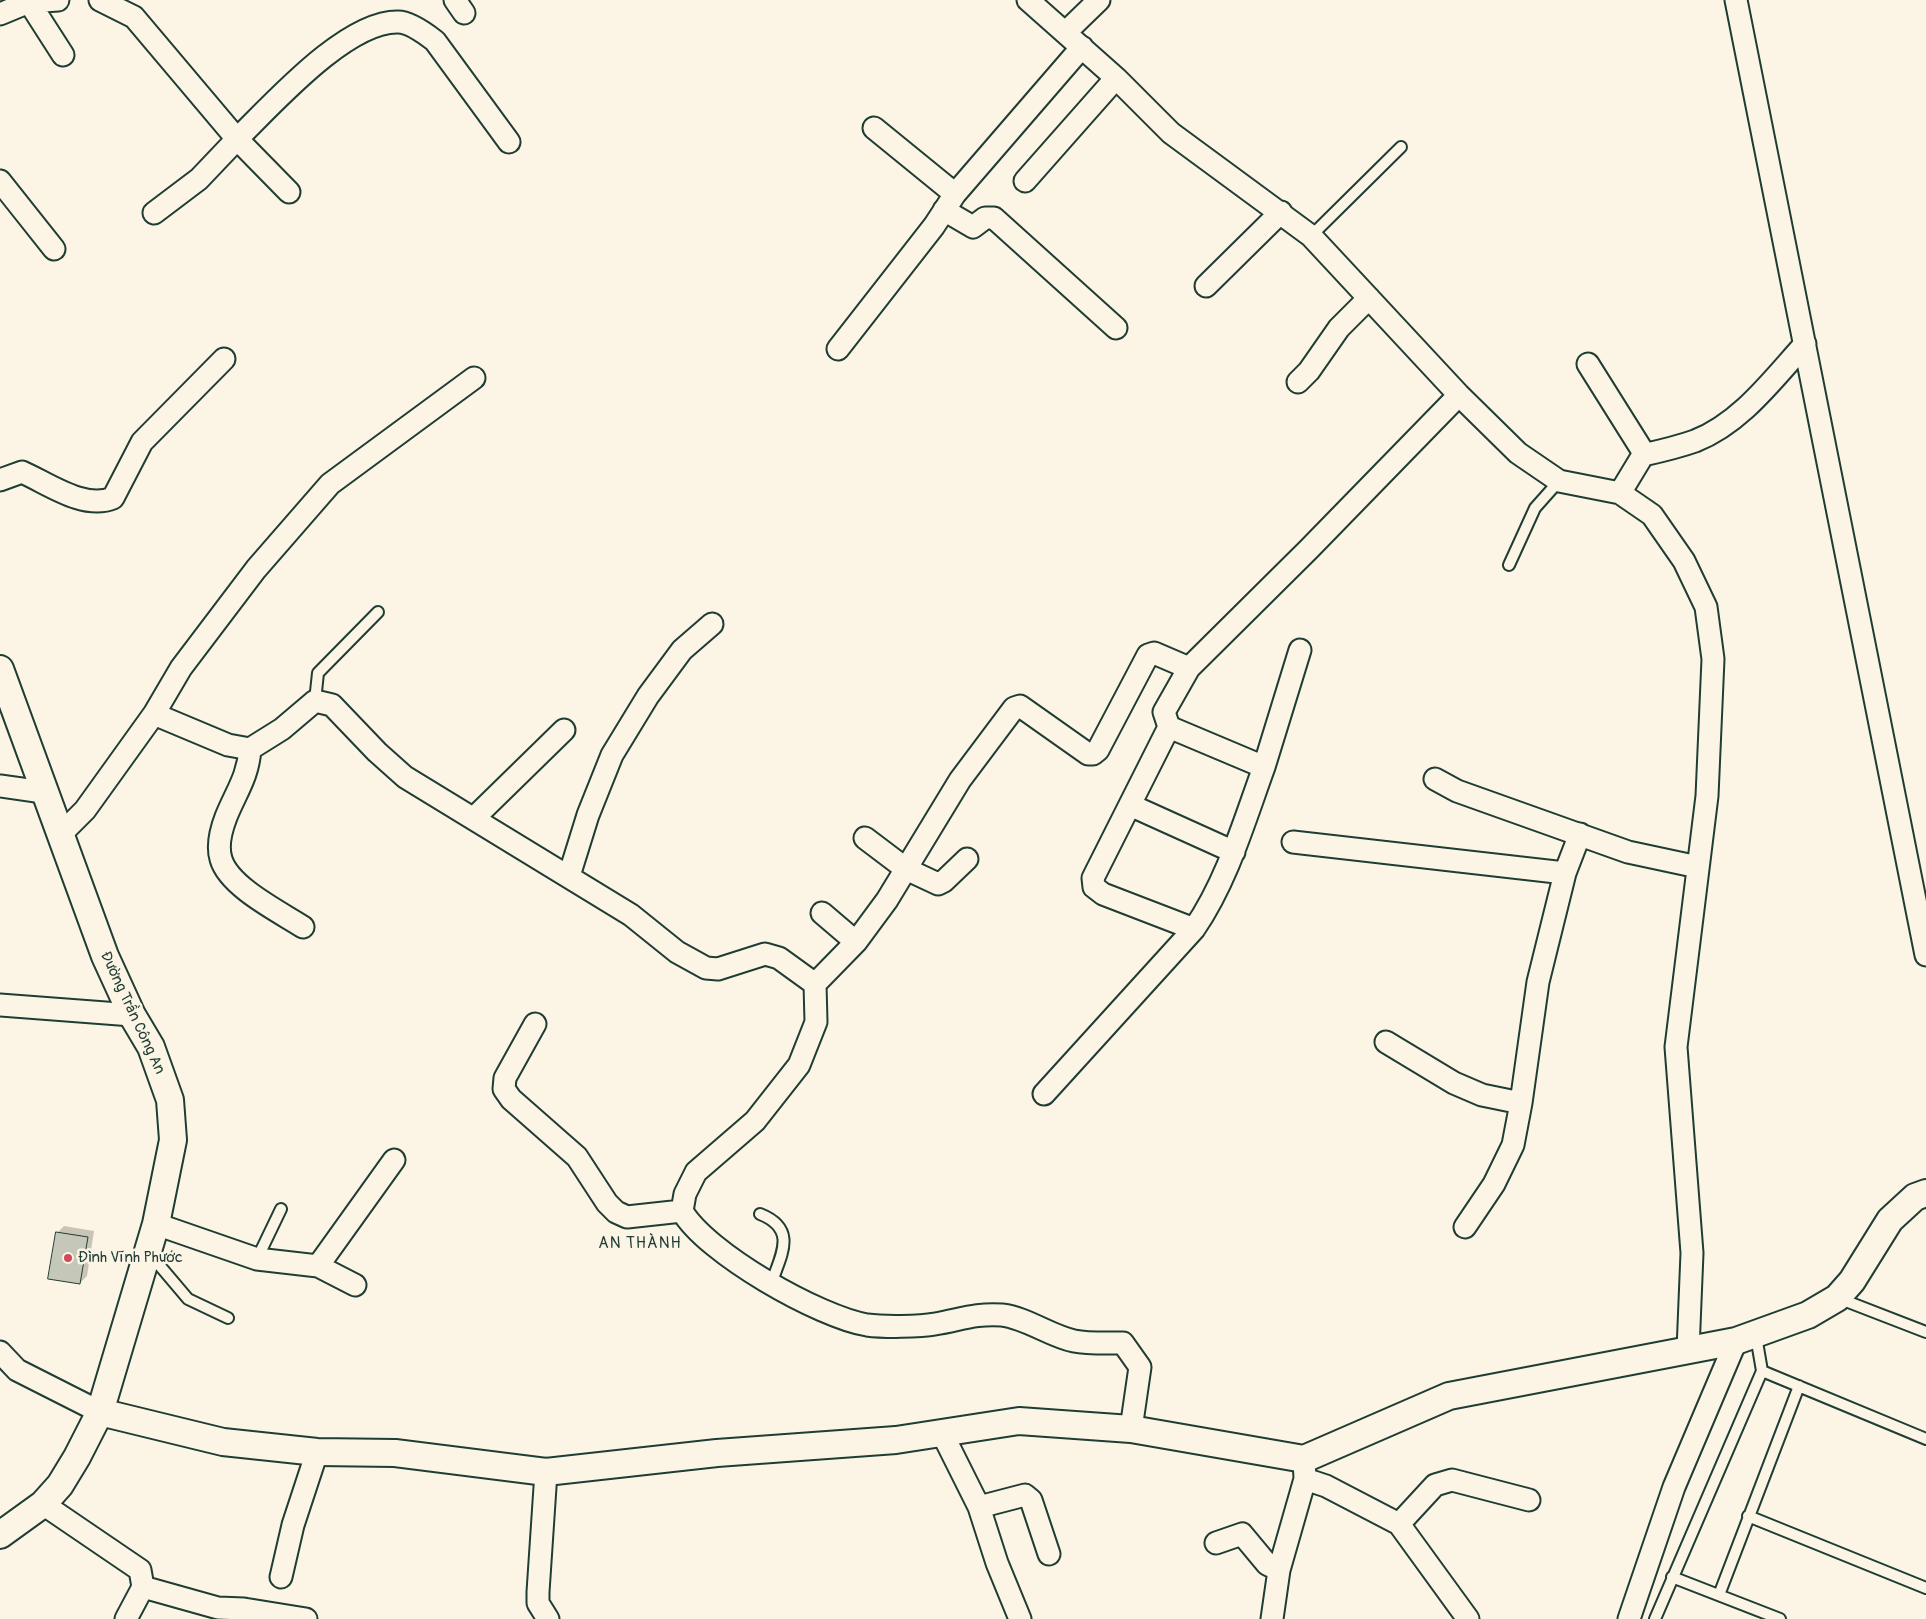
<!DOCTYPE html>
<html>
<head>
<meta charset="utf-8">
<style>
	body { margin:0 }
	canvas { display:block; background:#fcf5e5 }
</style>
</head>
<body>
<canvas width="1926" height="1619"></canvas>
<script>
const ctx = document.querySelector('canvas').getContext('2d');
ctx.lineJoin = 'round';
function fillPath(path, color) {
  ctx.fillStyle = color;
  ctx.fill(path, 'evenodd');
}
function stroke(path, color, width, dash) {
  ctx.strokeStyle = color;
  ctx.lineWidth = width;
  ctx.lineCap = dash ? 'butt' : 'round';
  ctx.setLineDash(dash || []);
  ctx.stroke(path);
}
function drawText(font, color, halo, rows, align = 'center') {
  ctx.font = font + ' Pangolin,sans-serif';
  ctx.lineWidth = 5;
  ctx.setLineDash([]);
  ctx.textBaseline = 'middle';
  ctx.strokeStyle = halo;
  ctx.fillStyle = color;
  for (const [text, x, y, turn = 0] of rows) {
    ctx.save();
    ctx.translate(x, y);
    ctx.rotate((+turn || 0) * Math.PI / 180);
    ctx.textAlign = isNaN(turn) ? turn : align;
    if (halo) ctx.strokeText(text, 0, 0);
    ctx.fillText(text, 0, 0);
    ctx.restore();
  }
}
const shadow = new Path2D(`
	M64 1226 94 1231 87 1276 80 1283 57 1233Z`);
const building = new Path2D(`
	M56 1232 88 1237 80 1284 48 1279Z`);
const service = new Path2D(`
	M1311 236 1401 147
	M1509 565 1535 508 1559 481
	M315 701 318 673 378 612
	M760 1214C798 1229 781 1255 771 1284
	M149 1253 188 1299 228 1318
	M257 1259 281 1209
	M1838 1298 1926 1332
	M1762 1371 1926 1439
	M1748 1516 1926 1588
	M1672 1577 1780 1619
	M1719 1595 1799 1386
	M1655 1619 1762 1371 1756 1336`);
const minor = new Path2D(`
	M100 0 134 17 237 139C273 104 346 21 398 22 410 22 426 34 435 41L509 142
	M455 0 464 13
	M1028 0 1116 78 1171 133 1311 236 1459 395 1518 453 1559 481 1620 493 1652 515 1684 561 1706 607 1713 659 1707 796 1676 1047 1692 1253 1688 1350
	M1736 0 1926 955
	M29 2 58 0
	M0 14 29 2 63 55
	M1066 32 1099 0
	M874 128 955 194
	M0 181 54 249
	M1025 181 1116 78
	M944 210 973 227 985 218H994L1116 328
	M154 213 199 179 237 139 289 192
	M1206 286 1281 212
	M838 349 934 226 955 194 1082 47
	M1588 364 1642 450 1643 455 1620 493
	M1298 382 1309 371 1339 328 1369 298
	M1643 455C1661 451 1678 447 1695 441 1741 423 1773 379 1805 344
	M0 480 22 472C49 484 84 510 113 498L142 442 224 359
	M1189 668 1164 712 1169 727 1093 878 1094 887 1103 894 1194 929
	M154 714 228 745 250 749 282 729 315 701 332 705 377 752 405 777 631 915 677 952 706 968 718 969 765 954 779 958 815 984 816 1022 799 1065 755 1121 696 1172 685 1194 682 1211C706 1253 819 1317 867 1325 882 1327 920 1327 935 1324 960 1320 975 1313 1002 1315 1027 1318 1050 1336 1074 1341 1089 1344 1107 1343 1123 1343L1140 1367 1131 1429
	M1169 727 1264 767 1300 650
	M250 749C248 777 236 792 226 817 221 830 217 846 221 859 229 887 280 912 303 927
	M1435 779 1457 791 1628 852 1698 867
	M0 786 43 792
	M1130 805 1234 852
	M474 818 564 730
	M60 835 85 810 154 714 181 668 256 569 330 484 474 378
	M865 838 906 869 938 884 944 881 967 859
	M1293 842 1565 873
	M569 876 588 815 612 755 648 696 682 650 712 624
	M822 913 856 942
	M815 984 856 942 887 900 960 780 1014 708 1020 706 1088 754H1093L1098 750 1148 655 1154 653 1189 668 1309 549 1459 395
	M0 1005 132 1015
	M535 1024 505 1078 504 1089 511 1099 577 1157 607 1203 616 1212 627 1217 682 1211
	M1386 1042 1454 1083 1482 1095 1521 1103 1538 982 1565 873 1580 834
	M1044 1094 1194 929C1227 881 1244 822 1264 767
	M156 1224 257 1259 318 1266 355 1285
	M1465 1227 1494 1184 1513 1145 1521 1103
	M318 1266 394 1160
	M0 1352 17 1370 100 1412
	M942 1433 979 1507 1025 1495 1031 1500 1049 1554
	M1304 1459 1305 1479 1326 1486 1399 1524 1468 1619
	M546 1472 538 1592V1603L548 1619
	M43 1504 140 1570 143 1587 126 1619
	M979 1507 997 1563 1020 1619
	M1399 1524 1435 1485 1452 1480 1529 1500
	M1216 1543 1242 1534 1267 1564 1279 1570
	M281 1577 293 1525 317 1452
	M143 1587 218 1608 244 1609 238 1619
	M244 1609 306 1619
	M1272 1619 1279 1570 1305 1479
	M1629 1619 1674 1487 1736 1341`);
const tertiary = new Path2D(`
	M0 669 105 956 132 1015 151 1047 170 1100 173 1140 156 1224 100 1412 77 1457 60 1485 43 1504 0 1535
	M100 1412 223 1442 317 1452 395 1453 546 1472 717 1453 896 1440 1019 1421 1131 1429 1304 1459 1449 1396 1736 1341 1808 1315 1837 1298 1852 1281 1890 1220 1915 1197 1926 1193`);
const markers = [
	[68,1258,5,"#d1495b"]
];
const streetNames = [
	["Đường Trần Công An",132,1013,65]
];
const poiNames = [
	["Đình Vĩnh Phước",78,1258]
];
const neighbourhoodNames = [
	["AN THÀNH",640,1244]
];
fillPath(shadow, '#0003');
fillPath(building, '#c5c7b9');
stroke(building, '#1f3d34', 1);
stroke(service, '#1f3d34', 14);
stroke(minor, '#1f3d34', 25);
stroke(tertiary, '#1f3d34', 30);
stroke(service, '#fcf5e5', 10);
stroke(minor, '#fcf5e5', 21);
stroke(tertiary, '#fcf5e5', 26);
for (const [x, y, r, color] of markers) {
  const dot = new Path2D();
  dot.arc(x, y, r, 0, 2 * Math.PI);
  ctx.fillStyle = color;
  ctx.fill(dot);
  stroke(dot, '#fcf5e5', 2);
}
drawText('15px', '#1f3d34', '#fcf5e5', streetNames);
drawText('15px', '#1f3d34', '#fcf5e5', poiNames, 'left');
ctx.letterSpacing = '1px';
drawText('16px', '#1f3d34', '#fcf5e5', neighbourhoodNames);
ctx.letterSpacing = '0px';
</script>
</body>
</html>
